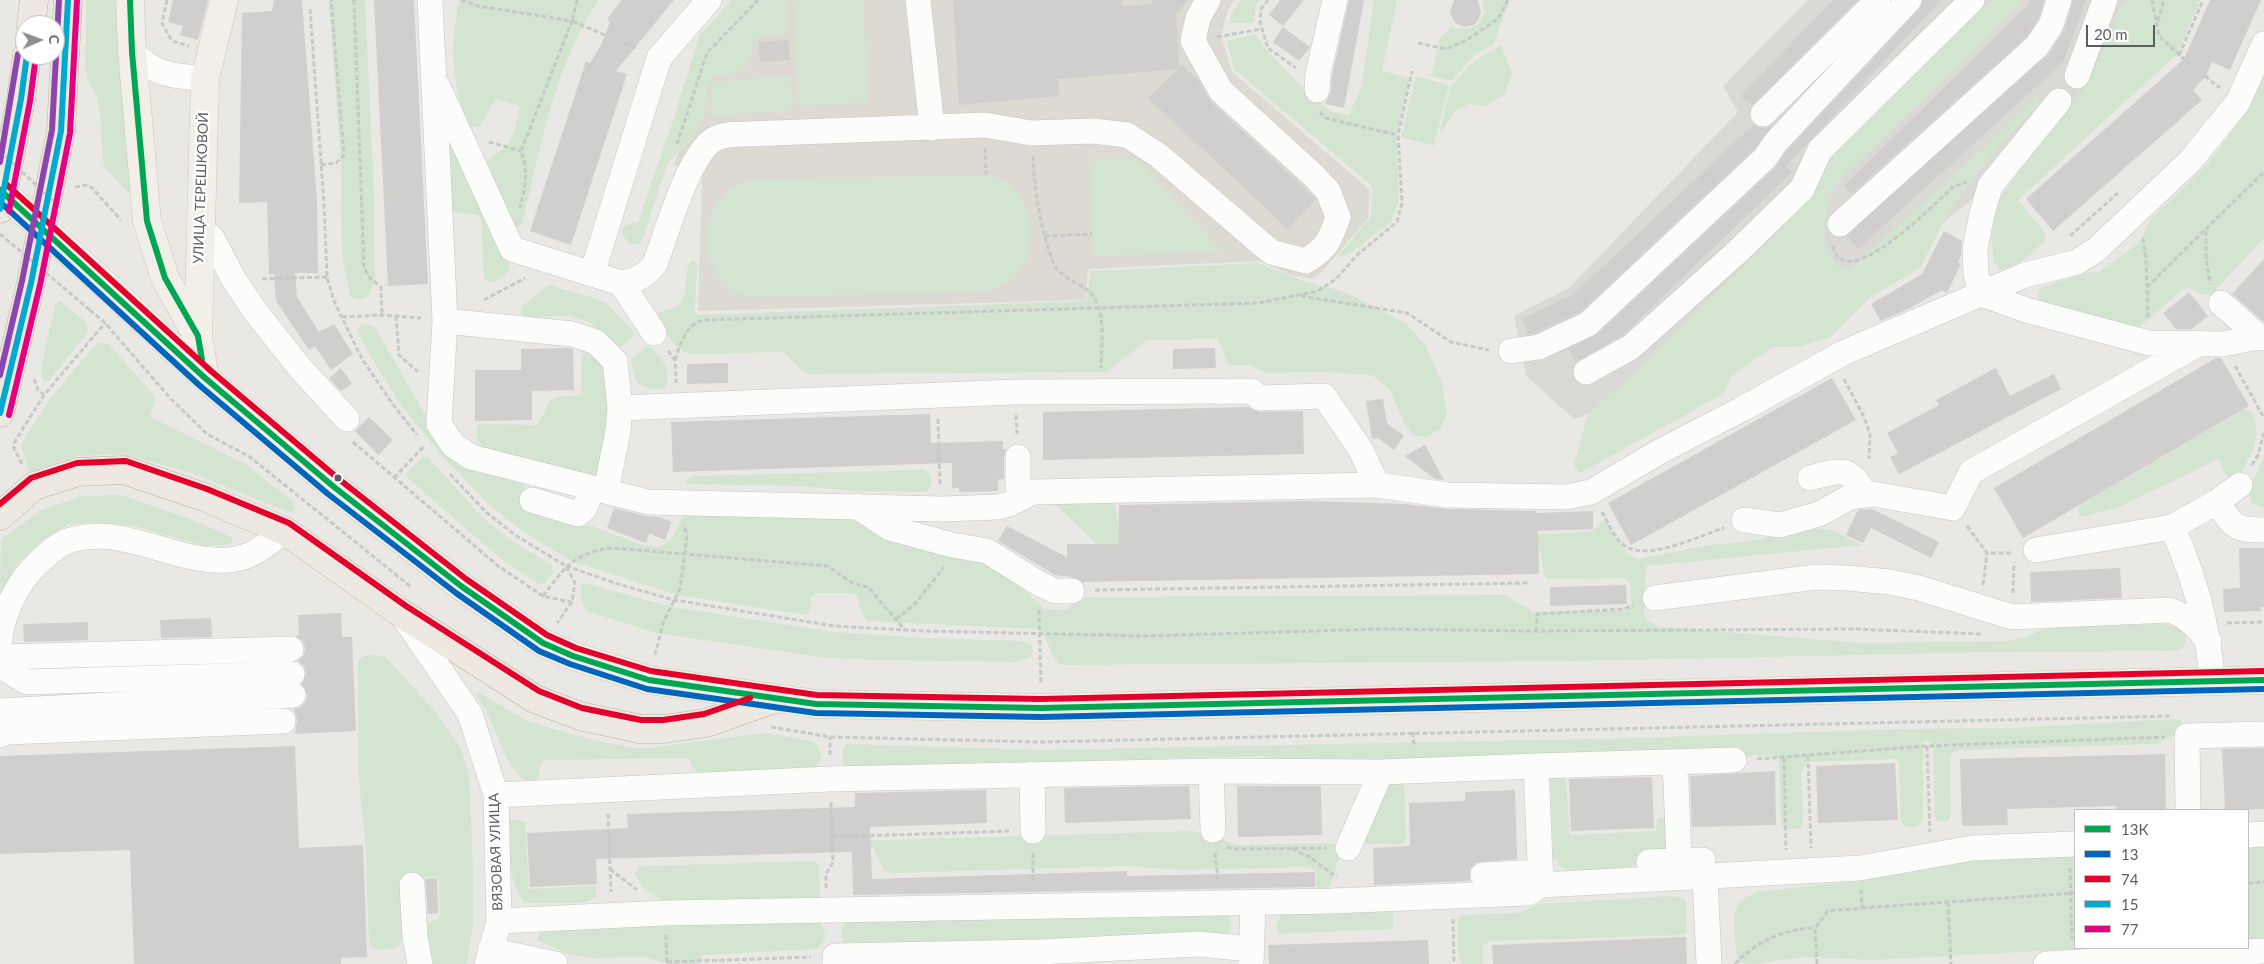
<!DOCTYPE html>
<html>
<head>
<meta charset="utf-8">
<style>
	body { margin:0 }
	#map { position:relative; width:2264px; height:964px; overflow:hidden; background:#eae8e4; font-family:Lato,sans-serif }
	canvas { display:block }
	.legend { position:absolute; left:2074px; top:809px; width:175px; height:140px; box-sizing:border-box; background:#fff; border:1px solid #bdbfc0; margin:0; padding:6px 9px; list-style:none; font-size:15px; color:#5a5e61 }
	.legend li { display:flex; align-items:center; gap:10px; height:25px }
	.legend b { width:25px; border:1px solid #bdbfc0 }
	.north { position:absolute; left:15px; top:15px; width:50px; height:50px; box-sizing:border-box; background:#fff; border:1px solid #bdbfc0; border-radius:50%; rotate:88deg; font-size:14px; font-weight:700; line-height:20px; text-align:center; color:#5a5e61 }
	.north::after { content:''; display:block; margin:auto; width:18px; height:22px; background:#8c8e8f; clip-path:polygon(50% 0,100% 100%,50% 72%,0 100%) }
	.scale { position:absolute; left:2086px; top:25px; width:69px; height:22px; box-sizing:border-box; border:2px solid #5a5e61; border-top:0; padding-left:6px; font-size:15px; line-height:18px; white-space:nowrap; color:#5a5e61; -webkit-text-stroke:4px #fff; paint-order:stroke }
</style>
</head>
<body>
<div id="map">
<canvas width="2264" height="964"></canvas>
<ul class="legend">
<li><b style="height:6px;background:#00a651"></b>13К</li>
<li><b style="height:6px;background:#0065bd"></b>13</li>
<li><b style="height:6px;background:#e4002b"></b>74</li>
<li><b style="height:6px;background:#00a9ce"></b>15</li>
<li><b style="height:6px;background:#e5007d"></b>77</li>
</ul>
<div class="north">С</div>
<div class="scale">20 m</div>
</div>
<script>
const ctx = document.querySelector('canvas').getContext('2d');
ctx.lineJoin = 'round';
function fillPath(path, color) {
  ctx.fillStyle = color;
  ctx.fill(path, 'evenodd');
}
function stroke(path, color, width, dash) {
  ctx.strokeStyle = color;
  ctx.lineWidth = width;
  ctx.lineCap = dash ? 'butt' : 'round';
  ctx.setLineDash(dash || []);
  ctx.stroke(path);
}
function drawText(font, color, halo, rows, align = 'center') {
  ctx.font = font + ' Lato,sans-serif';
  ctx.lineWidth = 4.5;
  ctx.setLineDash([]);
  ctx.textBaseline = 'middle';
  ctx.strokeStyle = halo;
  ctx.fillStyle = color;
  for (const [text, x, y, turn = 0] of rows) {
    ctx.save();
    ctx.translate(x, y);
    ctx.rotate((+turn || 0) * Math.PI / 180);
    ctx.textAlign = isNaN(turn) ? turn : align;
    if (halo) ctx.strokeText(text, 0, 0);
    ctx.fillText(text, 0, 0);
    ctx.restore();
  }
}
const industrial = new Path2D(`
	M1808 0H2156L2092 103 1869 282 1640 395 1574 419 1526 376 1514 316 1568 289 1738 112 1723 86Z`);
const education = new Path2D(`
	M766 0H1235L1228 9 1221 36 1232 72 1370 190 1368 218 1323 271 1313 279 1291 275 1260 261 1088 269 1085 300 698 311 702 176 674 165 711 58Z`);
const green = new Path2D(`
	M87 0H123L133 198 106 169 103 162 100 113 97 97 88 80 85 67Z
	M329 0H365L374 193 375 281 368 296 357 300 350 296 342 255 341 160Z
	M460 0H599C554 66 541 147 522 224L518 228 512 227 486 170 488 161C493 155 499 153 504 148 515 138 517 119 520 106L496 99 479 127H469C452 90 449 39 460 0Z
	M732 0H787V29L781 35C770 34 761 32 753 41 751 75 741 71 712 78L707 85 706 105 701 124 687 144 667 164 642 241 638 244H630L623 236V226L638 222 676 112 699 36Z
	M793 0H863L868 97 866 102 801 106 798 101Z
	M1241 0H1260L1256 5 1253 23H1229L1232 13Z
	M1374 0H1397L1382 71 1409 78 1396 137 1399 199 1392 221 1351 253 1336 258 1371 217 1372 186 1234 69 1227 41 1255 34 1270 54 1301 86 1311 93 1331 112 1349 115 1362 85Z
	M1483 0H1510L1493 45 1476 54 1451 81 1431 76 1440 38 1451 27C1475 32 1487 25 1483 0Z
	M1992 0H2021L2020 4 1963 63 1841 178 1829 200 1825 231 1826 252 1840 268 1850 269 1992 140 2039 94V104L1999 146 1963 192 1947 215 1920 268 1869 298 1831 337 1798 347H1773L1732 375 1723 394 1580 473 1574 465 1586 420 1593 409 1633 374 1784 227 1809 191 1830 149 1936 47Z
	M2128 0H2200L2177 54 2018 200 2045 233 2044 242 2013 269 2001 270 1994 263 1991 237 1995 205 2026 161 2090 80 2119 10Z
	M1501 45 1512 73 1505 94 1486 106 1468 104 1454 112 1440 133 1450 87 1472 63Z
	M2264 72V238L2211 295 2202 294 2189 288 2182 290 2137 329 2043 302 2039 299 2038 292 2043 287 2088 272 2098 273 2139 243 2150 220 2207 165 2246 112Z
	M790 76 793 110 713 116 711 82Z
	M1416 76 1449 85 1434 146 1401 137Z
	M446 135 510 265C509 276 497 283 487 282L484 277 481 218 478 215 455 212 450 209Z
	M1135 158 1222 251 1093 256 1089 159Z
	M986 175C1028 179 1041 235 1022 268 1014 280 1003 285 991 291L747 297C688 273 695 189 758 179Z
	M693 260 697 264 695 312 698 315 1086 301 1091 271 1258 263 1306 282 1345 292 1406 323 1426 346 1441 380 1447 414 1441 428 1427 437 1413 435 1404 423 1390 390 1372 375 1322 372 1267 373 1250 365H1229L1218 339 1147 340 1107 372 809 374 803 372 783 352 689 354C676 350 659 327 659 313 665 308 675 309 680 304 690 294 682 266 693 260Z
	M549 285 594 298 606 303 633 331V337L620 347 589 322 570 316 522 317 521 307Z
	M59 300 87 323 88 332 49 381 46 382 43 380 41 368 55 305Z
	M364 324 370 325 377 331 431 425 524 483C526 492 520 501 523 510L575 526H592L645 546 658 547 670 541 686 512H852L986 556 1045 609 1067 610 1075 600 1086 597 1505 595 1534 612 1617 611 1627 610 1632 606 1630 583 1624 578 1547 579C1541 570 1544 558 1538 547L1098 545 1058 507 1054 502 1110 498C1119 507 1115 517 1119 527L1555 534 1593 531 1602 521H1605C1614 536 1621 553 1638 559L1709 545 1747 542 1809 528 1832 530 1862 545 1646 566 1644 617 1649 622 1661 627 1864 643 2006 641 2030 636 2038 631 2058 626 2165 624 2181 628 2185 634 2186 643 2181 649 2171 651 1998 652 1572 661 1062 665C1048 657 1051 639 1038 629L867 621C859 612 861 600 854 593H815L811 598V610L806 615 677 595 571 561 521 530 487 503 443 457 400 404 370 355 357 331 358 327Z
	M100 342 109 344 156 398 150 417 247 465 293 502 295 510 288 512 189 472 122 454 77 456 29 472 21 444 50 399 94 346Z
	M647 347 653 348 666 366 668 385 664 389C640 390 636 386 631 361L632 358Z
	M585 352 602 357 613 406 600 475 594 479 487 452C479 443 472 435 479 424L536 425C544 419 546 400 557 397 565 395 573 397 581 395L582 355Z
	M2245 409 2251 411C2264 434 2251 455 2240 475L2228 479 2218 459 2117 508 2082 517 2079 515V506Z
	M2264 456V508L2252 503 2248 493Z
	M428 457 483 518 512 541 552 565 553 573 545 583 539 584 500 558 409 479 407 476 408 471 422 458Z
	M923 470 929 473 932 480 928 491 923 492 856 491 800 486 691 484 687 483 685 480 692 476Z
	M121 495 193 520 231 537 233 540 231 544 206 546 135 526 96 522 68 525 43 540 18 562 0 595 1 539 41 510 82 496Z
	M584 583 672 607 834 632 924 638 1023 641 1031 645 1033 652 1030 657 1016 662 874 660 819 657 657 633 589 612C581 605 580 596 581 586Z
	M366 655 385 656 437 714 461 749 469 774 473 868V924L467 964H428L426 938 428 924 438 918 440 915 439 879 437 877 404 878 403 936 399 946C390 951 375 952 369 944L366 851 358 772V660Z
	M478 692 527 721 593 740 640 749 765 733 812 741 818 746 821 755 819 764 807 772 706 776 694 769 688 758 544 760 540 766 539 778 534 782 521 778 509 763 486 710 476 694Z
	M2172 719 2181 720 2182 727 2177 734 2155 744 1957 750 1950 756 1951 814 1949 820 1943 822 1937 821 1935 817 1933 748 1931 742 1927 741 1923 743V820C1918 829 1908 831 1901 822L1899 763 1895 759 1806 762 1801 774 1803 821 1801 828 1785 829 1781 825 1779 762 1778 757 1773 755 1663 759 1312 764 1262 756 847 768 843 765V748L848 744 1041 750 1637 738 1900 729 2009 728Z
	M1565 769 1570 835 1656 831 1657 819 1669 816 1673 850 1635 866 1590 871H1573L1561 867 1553 857 1550 770Z
	M1390 777 1402 779 1404 784 1406 839 1402 844H1365L1363 838Z
	M514 819 525 822 529 889 596 886V897L583 903H525C506 882 511 848 510 821Z
	M1193 831 1238 845 1331 843 1338 847 1340 853 1331 884 1323 891 1316 892V870L1307 867 1180 870 1129 866 893 873 884 870 873 847 853 848 855 841Z
	M2264 842V940L2248 941V843Z
	M2075 853V948H2095L1872 960 1806 957 1777 960 1756 964 1739 963C1736 954 1733 920 1735 911 1738 902 1748 896 1756 892L1867 880 1973 857Z
	M814 861 819 865 820 897 814 900 664 902 643 887 635 874 638 868 645 866Z
	M1671 896 1683 898 1686 902 1687 931 1682 935 1491 941 1483 946V964H1461L1458 950V919L1462 915 1518 913 1540 904Z
	M1393 907V926L1391 929 1280 934 1276 929 1282 910Z
	M1229 915 1232 927 1228 933 1222 935 846 946C840 937 839 927 848 920Z
	M817 921C827 930 828 940 817 949L702 955 697 964H669L644 957 590 958 565 953 538 940 539 931 637 926Z`);
const building = new Path2D(`
	M173 0H208L198 40 180 35 183 26 168 22Z
	M274 0H302L317 201 318 273H295L297 297 319 332 334 324 353 354 331 370 315 346 309 350 276 301 274 274H269L267 202 239 203 242 13 272 11Z
	M374 0H414L428 284 388 286Z
	M622 0H674L616 71 627 74 571 245 530 231 586 61 590 63 602 43 610 22 607 19Z
	M953 0H1122V6L1151 4 1154 0H1188L1176 14 1179 68 1182 65 1198 80 1211 102 1316 199 1288 229 1148 98 1178 69 1058 79 1059 96 959 105Z
	M1280 0H1304L1283 26 1269 15Z
	M1349 0H1364L1344 108 1325 104 1331 91 1332 76Z
	M1454 0H1478L1481 12 1478 21 1474 25 1464 27 1454 22 1450 12Z
	M1833 0H1858L1752 105 1741 96Z
	M1923 0H1941L1786 166 1792 172 1623 335 1576 362 1568 349 1598 334 1775 168 1787 151 1919 10Z
	M2030 0H2044L2038 19 2026 37 1851 194 1844 186 2028 5Z
	M2073 0H2086L2063 62 1858 249 1846 236 2049 54 2065 30Z
	M2210 0H2261L2230 70 2212 62 2206 76 2193 90 2202 100 2053 231 2026 199 2184 59Z
	M1283 27 1310 47 1299 61 1273 42Z
	M789 40 790 60 760 62 759 42Z
	M1753 125 1760 128H1766L1773 125 1754 149 1580 312 1535 333 1529 334 1522 319 1574 294Z
	M1944 231 1962 241 1961 256 1958 262 1961 264 1947 293 1942 290 1910 308 1881 321 1871 304 1922 274Z
	M2264 259V322L2232 294Z
	M2189 292 2208 316 2192 329H2176L2163 313Z
	M570 348 573 350 574 390 532 391V420L475 421V370H521V349Z
	M1215 348 1216 368 1173 369V349Z
	M2216 358H2221L2249 406 2023 538 1994 488Z
	M728 363V383L687 384V364Z
	M341 368 352 384 341 391 329 378Z
	M1996 368 2010 396 2054 374 2061 389 1899 474 1890 457 1898 453 1887 433 1939 405 1936 400Z
	M1832 378 1856 420 1631 545 1608 503Z
	M1383 399 1387 423 1404 436 1394 450 1378 438 1372 439 1366 401Z
	M1248 407 1259 412 1303 411 1304 454 1043 460V412Z
	M930 414 931 443 1003 441V449H1006L1004 457V479L998 480V491L959 492V488H952V463L673 472 671 422Z
	M369 417 393 440 378 455 355 431Z
	M1425 445 1444 480 1435 479 1405 456Z
	M1310 501 1405 504 1448 509 1536 511V513L1593 511V529L1538 531 1539 574 1083 582 1072 577 1055 575 998 541 1007 526 1067 557V544H1119V505Z
	M614 508 645 516 659 517 672 522 665 540 649 533 646 543 607 528Z
	M1872 509 1939 542 1931 558 1871 528 1863 543 1846 535 1858 510Z
	M2239 548H2264V607H2260L2261 611 2224 612 2223 589 2240 588Z
	M2120 568 2122 598 2031 602 2030 572Z
	M1626 585 1627 604 1550 606V587Z
	M341 613 342 637H352L356 731 295 734 297 720 294 710H291L301 707 306 701 307 695 302 684 306 673 304 666 298 661 304 655 305 648 303 641 295 636 299 635 298 615Z
	M211 618 212 637 161 638 160 620Z
	M88 622V640L24 642 23 624Z
	M295 746 299 848 363 845 367 957 341 958V964H134L130 850 0 854V756Z
	M2264 748V809L2225 810 2222 749Z
	M2165 754 2166 810H2117L2116 806 2007 809 2008 825 1962 826 1960 759Z
	M1895 763 1898 820 1818 823 1816 766Z
	M1775 771 1776 825 1692 827 1690 776Z
	M1652 777 1654 828 1571 831 1569 779Z
	M1189 786 1191 819 1065 823 1064 788Z
	M1237 786H1321L1322 835 1238 837Z
	M986 790 987 823 870 827 872 879 1127 871V876L1315 872V887L853 895 852 852 596 859 597 884 530 887 527 833 628 828 627 814 855 807V793Z
	M1515 790 1517 859 1476 863 1470 869V881L1374 885 1373 848 1410 846 1409 803 1465 801V792Z
	M437 878 438 913 428 914 425 879Z
	M1686 937 1687 964H1493L1492 945Z
	M1428 940 1429 964H1269L1268 945Z`);
const path = new Path2D(`
	M167 0 162 23 172 41 189 46
	M354 0 364 268 370 278 381 287 382 315
	M461 0 478 6 572 21 521 151C529 172 525 187 520 208
	M577 0 572 21 607 36
	M1268 0 1261 9 1260 23 1268 48 1296 68
	M2152 0 2159 36 2190 65
	M310 9 324 203 327 277 334 301 362 359 394 406 417 435
	M2158 21 2164 0
	M1217 37 1261 29
	M624 43 638 49
	M1418 43 1446 49 1465 41 1498 19 1508 0
	M2179 55 2203 0
	M2205 76 2220 88
	M1320 112 1325 118 1398 135
	M489 142 521 151
	M677 144 707 53 758 0
	M985 148 986 175
	M1033 156C1034 188 1041 234 1054 264 1059 275 1073 281 1083 287 1109 302 1101 343 1101 368
	M321 165 336 163 344 155 331 0
	M75 187 87 185 92 188 121 220
	M2206 231V256L2210 284
	M1045 236 1092 234
	M2070 236 2118 193
	M2143 238 2146 257 2148 319
	M1833 246C1844 298 1936 202 1953 187L1967 182
	M262 279 327 277
	M2147 287 2264 172
	M1301 296 1407 313 1451 342 1489 350
	M484 300 525 278
	M90 310 105 323 171 399 207 434 250 457 410 586
	M396 316 399 355 418 372
	M342 317 382 315 421 318
	M668 351 675 360 676 383
	M675 360C680 344 686 324 704 320L1258 303 1318 291 1336 279 1357 255 1397 222 1402 203 1398 135 1412 71
	M2235 366 2264 418
	M34 379 38 390 44 395
	M1844 379 1864 417 1870 434 1869 459
	M1016 415 1017 434
	M938 419 940 485
	M353 442 498 566 543 596 571 602
	M22 464 14 448V443L44 395 105 323
	M2252 465 2258 455 2264 433
	M450 474 486 512 515 535 566 566 575 583 572 602 557 623
	M394 478 424 446
	M1602 512C1609 524 1615 541 1627 547 1651 560 1699 536 1724 528
	M1967 526 1987 553H2012
	M566 566 618 584 674 600 834 626 924 631 1145 636 1382 629 1531 631 1853 629 1983 634
	M1983 585 1987 553
	M1095 590 1530 583
	M2013 593 2014 562
	M543 596C564 568 575 552 612 548L828 566 852 583 868 587 905 630
	M1039 610 1041 684
	M896 619 915 604 944 567
	M2227 623 2264 622
	M1536 631 1537 614 1624 609 1633 605
	M655 655 664 620 680 589 687 536 684 525
	M771 727 830 737 1042 742 2173 716
	M1413 732 1414 747
	M1927 746 1930 832
	M830 755V737
	M1808 756 1811 848
	M1784 758 1786 850
	M1757 759 1927 746 2165 737
	M608 814 611 892
	M832 837 1009 831
	M1227 847 1233 849 1326 848
	M1292 849 1308 856 1337 877
	M1033 853V884
	M1215 853 1218 879
	M2070 868 2072 939
	M610 869 637 890
	M2248 883 2264 882
	M826 888V874L833 862 831 801
	M1948 902 1951 964
	M1862 908 2075 893
	M1453 919 1454 964
	M666 935 667 964
	M667 962 811 957
	M1735 964C1757 941 1784 929 1815 928
	M1817 964 1815 928 1828 911 1862 908 1861 890`);
const minor = new Path2D(`
	M430 0 445 321 439 424 453 445 471 457 648 502 941 509 998 507 1009 504 1033 492 1377 485 1448 495 1566 497 1591 492 1659 452 1742 409 1843 353 2025 275 2077 262 2097 249 2190 161 2238 102 2264 44
	M918 0 932 128
	M132 52C158 77 171 75 205 79
	M2077 76 2105 0
	M438 87 512 249 621 283C636 281 645 276 655 264 666 235 688 156 713 140 723 134 735 134 747 134L985 125 1031 133 1093 131 1127 135 1158 155 1271 252 1306 261C1328 247 1330 240 1338 217L1328 191 1314 176 1221 91 1193 41 1198 18 1208 0
	M1317 90 1318 74 1335 0
	M2059 101 1990 186 1982 214 1975 248 1976 274 1982 294 2026 310 2149 343 2223 344 2264 336
	M1763 114 1878 0
	M1840 224 2037 46 2051 25 2059 0
	M200 229 212 238 234 280 255 311 300 368 347 419
	M592 274 659 58 709 0
	M621 283 654 333
	M2221 303 2260 338
	M445 321 572 334 596 342 615 361 620 408 1015 392 1252 391 1259 398 1324 396 1361 450 1377 485
	M1511 351 1539 347 1588 324 1765 158 1776 142 1909 0
	M1586 372 1631 347 1735 254 1802 189 1820 150 1972 0
	M1018 457V500
	M1810 478C1840 470 1850 465 1865 495
	M606 491 618 431 620 408
	M532 500 578 514 584 509 593 488
	M2217 502C2234 527 2233 530 2264 530
	M857 506 890 528 952 545 987 551 1038 583 1055 591H1072
	M1744 520 1780 525 1819 514 1850 497 1873 494 1953 508 1971 472 2200 343
	M2172 527 2217 502 2240 485
	M2036 550 2172 527C2195 578 2208 625 2212 680
	M1655 598 1816 577 1847 578 1890 582 1919 588 2012 617 2169 610C2187 615 2197 628 2209 641
	M403 616 470 714 496 795 499 921 487 964
	M0 638C3 612 18 582 37 564 47 555 58 543 71 540 125 524 175 564 228 560 251 559 267 544 285 531
	M0 648 7 670 27 682 292 674
	M2 657 291 649
	M0 711 293 695
	M0 735 7 732 283 721
	M1673 762 1676 781 1679 861
	M1536 766 1734 760
	M1211 771 1213 830
	M1032 774 1033 831
	M496 795 830 779 1211 771 1381 772 1536 766 1541 885
	M2188 810 2187 736 2264 734
	M2248 835 2264 834
	M1348 848 1381 772
	M1649 862 1703 860
	M1483 875 1541 872
	M1705 877 1709 964
	M412 885 415 937 420 964
	M499 921 665 913 1332 901 1528 893 1541 885 1860 868 1973 848 2075 844
	M490 950 555 964
	M835 964V956L1039 952 1199 944 1250 949
	M1251 964 1253 903
	M2046 964 2264 951`);
const major = new Path2D(`
	M130 0 132 52 147 221 165 278 197 335
	M110 289 205 378 334 487 461 586 543 643 573 656 649 680 816 704 1041 708 2264 680
	M205 378 198 336 205 79 224 0`);
const highway = new Path2D(`
	M31 25 34 0
	M0 209 21 99 27 55
	M0 413 31 283 61 131 68 0
	M0 516 34 486 78 472 124 470 204 497 285 531 401 613 535 699 580 716 640 729H664L706 723 774 699`);
const pathBridge = new Path2D(`
	M0 151 53 201
	M0 234 90 310`);
const majorBridge = new Path2D(`
	M0 190 110 289`);
const bus1 = new Path2D(`
	M130 0 132 52 147 221 165 278 198 336 202 360
	M0 190 205 378 334 487 461 586 543 643 573 656 649 680 816 704 1041 708 2264 680`);
const bus2 = new Path2D(`
	M0 202 199 385 328 494 456 593 539 651 570 664 647 689 816 713 1041 717 2264 689`);
const bus3 = new Path2D(`
	M6 184 211 371 340 480 466 579 547 635 576 648 651 671 817 695 1041 699 2264 671
	M0 504 31 478 77 463 126 461 207 489 289 523 406 606 539 691 582 708 641 720H663L704 714 750 698`);
const bus4 = new Path2D(`
	M0 209 21 99 27 55
	M0 413 31 283 61 131 68 0`);
const bus5 = new Path2D(`
	M9 211 30 101 36 56
	M9 415 40 285 70 133 77 0`);
const bus6 = new Path2D(`
	M0 162 18 54
	M0 375 22 281 52 130 59 0`);
const markers = [
	[338,478,4.5,"#5a5e61"]
];
const streetNames = [
	["УЛИЦА ТЕРЕШКОВОЙ",201,188,-88],
	["ВЯЗОВАЯ УЛИЦА",496,852,-92]
];
fillPath(industrial, '#dbd9d5');
fillPath(education, '#dddad4');
fillPath(green, '#d3e4d0');
fillPath(building, '#d0cfcd');
stroke(minor, '#c5c5c5', 26);
stroke(major, '#d0c6b4', 29);
stroke(highway, '#bdaf95', 29);
stroke(path, '#c5cac7', 3, [5, 2.5]);
stroke(minor, '#fcfcfb', 25);
stroke(major, '#f1efe7', 28);
stroke(highway, '#ede9e1', 28);
stroke(majorBridge, '#d0c6b4', 29, []);
stroke(pathBridge, '#c5cac7', 3, [5, 2.5]);
stroke(majorBridge, '#f1efe7', 28);
stroke(bus1, '#00a651', 6);
stroke(bus2, '#0065bd', 6);
stroke(bus3, '#e4002b', 6);
stroke(bus4, '#00a9ce', 6);
stroke(bus5, '#e5007d', 6);
stroke(bus6, '#8e44ad', 6);
for (const [x, y, r, color] of markers) {
  const dot = new Path2D();
  dot.arc(x, y, r, 0, 2 * Math.PI);
  ctx.fillStyle = color;
  ctx.fill(dot);
  stroke(dot, '#fff', 2);
}
drawText('14px', '#5a5e61', '#fff', streetNames);
</script>
</body>
</html>
